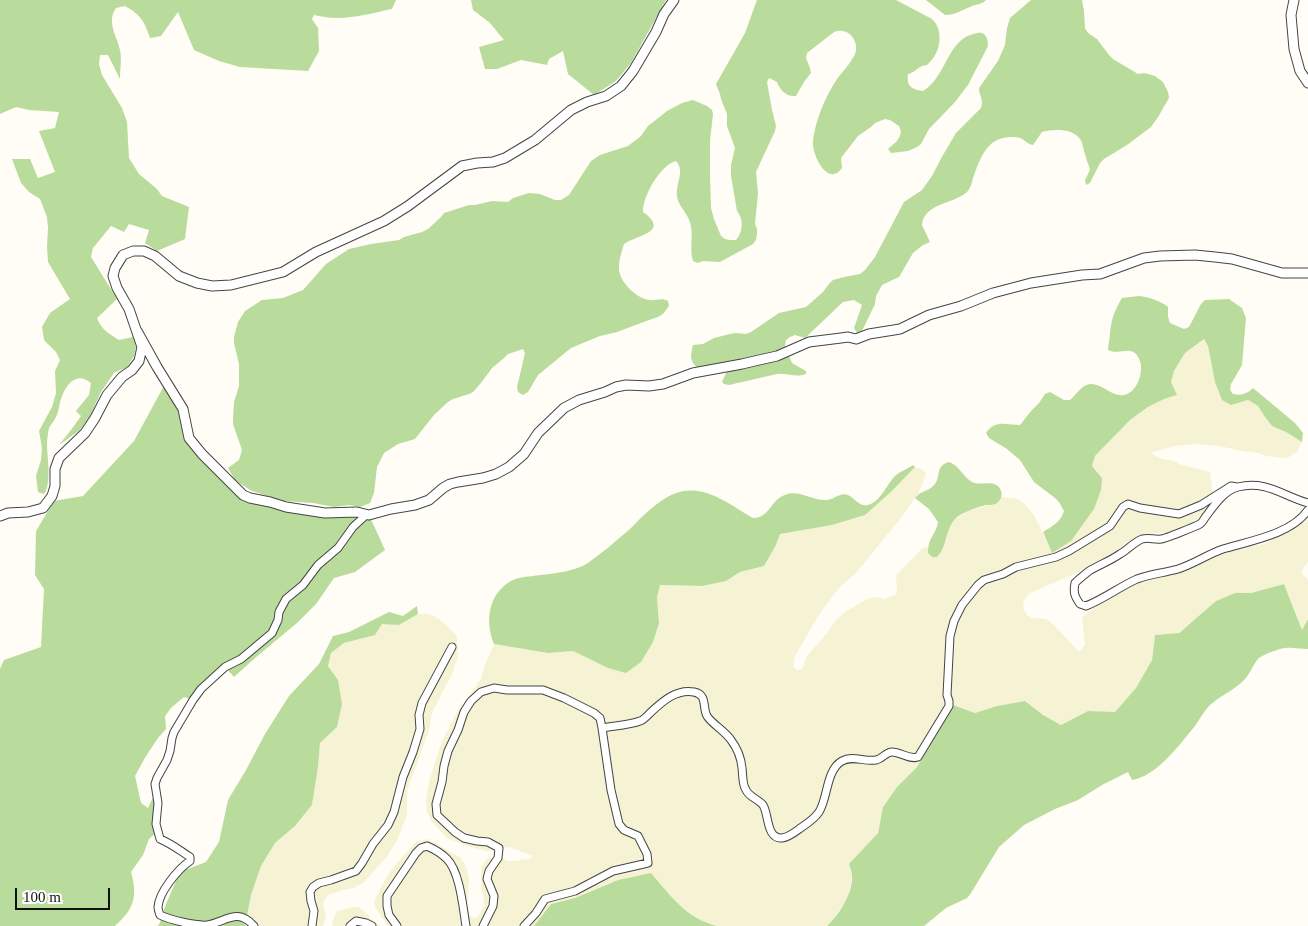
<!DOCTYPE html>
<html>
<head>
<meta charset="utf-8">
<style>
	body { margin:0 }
	#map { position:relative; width:1308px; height:926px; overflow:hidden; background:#fffdf5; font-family:Georgia,serif }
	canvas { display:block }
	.scale { position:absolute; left:15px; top:888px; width:95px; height:22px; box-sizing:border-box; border:2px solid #111; border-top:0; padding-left:6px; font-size:15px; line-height:18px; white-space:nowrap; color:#111; -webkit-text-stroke:4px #fff; paint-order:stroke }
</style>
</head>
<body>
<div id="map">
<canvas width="1308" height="926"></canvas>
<div class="scale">100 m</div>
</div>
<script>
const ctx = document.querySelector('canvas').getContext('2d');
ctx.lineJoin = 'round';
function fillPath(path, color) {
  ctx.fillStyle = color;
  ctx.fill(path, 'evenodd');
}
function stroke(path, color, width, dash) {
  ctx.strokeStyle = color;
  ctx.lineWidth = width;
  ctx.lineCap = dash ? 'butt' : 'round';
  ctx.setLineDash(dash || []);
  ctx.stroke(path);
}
const farmland = new Path2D(`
	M1204 339 1208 346 1211 364 1231 405 1248 400 1258 406 1265 417 1272 426 1286 432 1302 442 1297 452 1289 457 1284 458 1266 456 1258 453 1242 451 1219 446 1194 444 1175 446 1153 452 1152 454 1162 459 1174 461 1179 464 1210 472 1212 489V504L1206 513 1190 523 1168 532 1145 534 1138 536 1128 542 1111 555 1074 574 1030 593 1026 597 1023 604 1024 610 1027 615 1032 618 1046 619 1049 621 1057 628 1079 652 1085 645 1082 617 1094 608 1143 580 1162 576 1196 564 1226 551 1264 544 1293 529 1308 519V562L1301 572 1308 580V619L1302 631 1295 610 1284 584 1251 593H1235L1216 601 1178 633 1155 635 1152 660 1136 688 1115 713 1088 711 1061 725 1043 715 1025 701 997 706 975 713 953 705 917 767 897 787 883 807 878 833 849 864 852 876 848 898 832 921 827 926H717L705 923 679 905 651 873 618 880 575 898 551 904 534 926H388L381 916 375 907 374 902 376 897 386 878 393 868 404 855 417 841 428 839 461 858 467 869 469 879 467 912 470 916 475 918 479 915 484 905 483 894 481 889V867L488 858H502L507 861H512L529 859 533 856 509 847 486 851 467 846 447 838 431 821 427 811 426 800 430 778 442 741 458 711 481 679 484 667 494 644 548 653 573 651 608 668 659 623 657 597 660 585 702 586 726 581 740 572 764 566 776 545 780 534 832 525 865 515 892 491 915 467 923 470 926 474 918 494 909 506 904 514 857 572 839 588 820 613 795 656 793 667 797 670 802 669 807 656 828 632 834 622 845 612 867 599 876 597 884 599 895 595 897 590 896 576 902 569 923 548 928 547V553L932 557 944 548 947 532 955 519 968 511 999 502 1001 497 1018 499 1025 504 1034 515 1052 553 1102 478 1092 466 1095 456 1130 420 1148 407 1164 399 1177 395 1171 382 1174 371 1185 353Z
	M418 614H429L439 619 445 624 457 636 458 657 451 677 446 685 432 713 429 730 408 788 407 798V815L397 840 386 858 363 883 353 888 343 890 328 895 324 900 323 905 326 915 323 926H245L251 895 261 866 275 843 295 826 312 805 318 767 320 743 337 727 338 680 328 666 331 653 344 643 375 635 382 623 399 625Z
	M354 907H359L368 915 371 919 381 926H333L332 922 337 911Z`);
const forest = new Path2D(`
	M0 0H396L392 9C363 15 343 22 314 15L312 19 318 28 319 51 308 71 240 67 219 61 194 50 178 12 161 36 150 38C144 21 141 15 125 6L116 8C106 22 117 36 120 50 122 59 120 70 120 79L108 55H100L99 64 102 75 122 108 127 122 129 158 139 174 157 189 162 196 189 207 185 239 157 251 145 243 149 230 129 224 124 232 111 226 93 248 91 257 117 299 97 318C101 329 109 334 119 340L133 337 136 347 134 356 127 367 114 373 101 392 90 416 80 430 59 445 71 430 81 416 76 411 89 395 91 383C76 370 65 386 61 399 59 404 59 410 57 415 55 420 51 424 49 428 48 433 47 439 47 444 47 457 52 484 44 494L38 492 36 476 41 460 42 448 39 431 52 407 56 393 55 371 60 360 56 352 44 340 42 327 50 313 70 299 48 262 47 247 48 228 47 217 40 199 29 192 21 183 12 159H30L38 178 55 172 39 131 55 128 59 112 29 110 16 107 0 114Z
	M471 0H666L631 63 616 81 594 95 568 74 563 51 549 59 547 65 521 60 497 69H485L479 47 504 40 490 23 473 10Z
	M757 0H896L932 19C944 30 941 52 929 63 925 67 927 64 922 66 917 68 914 73 908 74 906 86 912 90 923 91 929 87 933 83 937 77 947 63 953 41 970 35 974 34 978 32 982 33 987 35 988 41 988 46L968 85 955 102 929 129 921 144 917 147 908 151 891 153 888 149 897 141 900 136 901 131 899 126 890 120 885 119 875 123 871 127 858 136 841 158 842 168C828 188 811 154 813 140 816 119 825 97 837 79 843 71 851 63 855 54 860 41 848 26 834 32L807 53 806 58 810 68 811 73 804 82 796 96C786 97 780 90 777 82L769 78 767 82 772 110 776 126 775 131 756 172 758 193 755 224 757 229V234L756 240 753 244 720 262 703 261 698 263 693 261C689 249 694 235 690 222 686 210 675 204 677 190 678 180 684 170 676 161 661 164 642 197 643 212 671 232 637 235 624 244 622 251 619 259 619 267 618 281 636 298 649 300 656 301 662 297 668 301L669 306 663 314 658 317 649 320 617 332 600 336 571 348 538 375 528 392 523 395 518 392 517 387 525 353 523 349 508 354 504 358 492 368 481 383 473 392 469 394 453 399 448 402 434 415 415 439 398 444 384 453 377 467 374 493 370 503 360 507 350 505 334 507 313 503 283 501 252 491 239 483 235 480 228 468 239 460 242 450 233 424V419L234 402 239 386V364L234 343V337L238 322 245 311 262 300 283 298 303 290 326 264 349 249 371 244 399 240 404 237 422 232 428 229 441 217 444 213 469 205H475L492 201 508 202 513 198 529 193 540 194 555 200H561L569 195 591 161 600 155 628 146 641 136 648 126 667 111 682 103 693 100 707 106 712 110 713 114 710 141V176L711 208 714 219 721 236 725 239 730 240H736C743 232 744 219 737 211L731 176V165L735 148 727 126V114L721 99 720 94 716 84 745 33Z
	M926 0H986C982 5 976 4 970 7 962 10 955 15 945 15Z
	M1031 0H1082L1084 11 1085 28 1088 33 1097 39 1109 55 1113 59 1138 74 1144 73 1155 76 1163 82 1168 92 1169 98 1158 117 1151 127 1127 145 1104 159 1100 163 1090 183 1086 185 1085 180 1090 170C1089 165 1086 160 1085 154 1083 149 1083 143 1080 139 1073 128 1052 129 1042 132L1033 145C1027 144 1025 140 1020 138 1014 136 1003 137 997 140 983 147 978 165 973 178 972 183 970 189 967 192 954 204 924 203 922 225L930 242 923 245 913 253 899 277 882 285 876 296 875 304 862 331 857 333 854 328 862 305 854 300 843 302 805 338 795 335 790 337 786 340 785 346 792 363 806 371V374C796 378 787 373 777 374L729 385 724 384 722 382 727 371C714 373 694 374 691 357 691 354 692 348 693 345L703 344 714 338 730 334 736 333 746 334 751 332 779 313 806 307 823 292 829 284 833 280 844 277 860 274 865 270 875 257 904 202 922 190 932 176 943 155 956 133 981 108C984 99 979 96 979 88L998 61 1005 45 1007 28 1010 18Z
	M1139 296C1149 297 1161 301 1168 307V317L1170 323 1184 329 1189 327 1201 304 1205 300 1229 299 1242 308 1246 318 1242 365 1231 384 1230 390 1233 394C1241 396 1247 394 1253 388L1295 423 1303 433 1302 442 1286 432 1272 426 1265 417 1258 406 1248 400 1231 405 1222 400 1215 382 1208 346 1204 339 1185 353 1174 371 1171 382 1177 395 1164 399 1148 407 1130 420 1095 456 1092 466 1102 478 1101 490 1094 509 1071 541 1052 553 1043 532C1051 527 1061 522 1064 511L1059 502 1055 498 1034 482 1020 460 1007 449 989 438 986 433C995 419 1008 425 1020 425L1031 411 1039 403 1045 394 1050 392 1064 400H1070C1076 395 1082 384 1091 384 1103 384 1112 397 1124 395 1138 393 1148 365 1135 353 1127 347 1117 355 1108 350 1108 344 1110 339 1110 333 1112 317 1114 312 1122 298Z
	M166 382 177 399 189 438 243 495 270 502 369 515 385 550 355 572 334 578 316 604 297 623 255 658 234 677 225 667 193 700 184 697 171 708 165 716 166 729 158 738 146 756 135 776 141 803 148 808 155 793 158 831 149 839 143 855 131 872C138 897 134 909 115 926H0V669L4 660 41 647 44 589 35 575 36 531 54 501 83 496 134 441Z
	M949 462C960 466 963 477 972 482 981 486 990 480 998 486 1003 491 1003 499 997 503 994 505 990 505 986 505 978 507 960 513 955 519 944 532 948 546 937 557H932L928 553C928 537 936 535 938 522L929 509 915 498C920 491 930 491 935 484 941 476 935 466 949 462Z
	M913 465 915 467 892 491 865 515 832 525 780 534 776 545 764 566 740 572 726 581 702 586 660 585 657 597 659 623 653 642 641 662 626 673 608 668 573 651 548 653 494 644C486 624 487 600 505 585 513 578 523 577 533 576 548 574 575 572 588 563 595 558 602 552 609 547 616 540 625 534 632 527 645 514 664 494 684 491 709 487 732 506 753 518 770 518 770 500 785 495 798 489 813 501 826 500 834 500 840 492 848 495 855 498 859 507 868 505 880 502 886 486 894 477 899 472 907 469 913 465Z
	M1284 584 1302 630 1308 619V649C1301 649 1292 647 1285 648 1278 649 1261 655 1257 660 1252 667 1249 676 1242 682 1231 692 1218 697 1208 707 1203 713 1199 720 1195 726 1179 745 1157 776 1132 780L1128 772 1102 785 1078 800 1055 809 1024 825 999 847 971 893 967 898 946 908 924 926H827C839 915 853 893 852 876 852 872 850 868 849 864L878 833 883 807 897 787 917 767 953 705 975 713 997 706 1025 701 1043 715 1061 725 1088 711 1115 712 1136 688 1152 660 1155 635 1179 633 1216 601 1235 593H1251Z
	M417 606 418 614 399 625 382 624 375 635 344 643 331 653 328 666 338 680 342 704 337 727 320 743 318 767 312 805 295 826 275 843 261 866 251 895 245 926H157L159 925 166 904 180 872 206 862 219 842 228 800 246 770 265 734 289 696 319 664 333 636 349 632 389 612 403 616Z
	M651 873C670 895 687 919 717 926H534L551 904 575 898 618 880Z`);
const minor = new Path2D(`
	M1308 503C1283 496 1266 480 1238 487 1225 490 1215 504 1207 515 1205 517 1203 522 1200 524 1196 526 1165 539 1161 539 1154 540 1149 537 1142 539 1133 543 1127 550 1120 554 1110 561 1099 565 1089 571 1084 575 1079 579 1075 583 1073 593 1075 597 1080 604L1086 606C1104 599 1119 587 1137 579 1150 574 1164 573 1178 569 1194 564 1208 554 1223 549 1250 541 1292 534 1308 510
	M602 728C613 726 630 725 640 721 644 720 648 715 651 712 663 701 676 689 694 692 708 695 702 707 707 716 712 724 725 731 731 740 737 748 741 757 742 768 743 775 742 784 746 790 749 797 758 799 763 805 769 814 766 839 782 838 790 837 796 831 802 827 808 823 815 818 819 812 828 798 826 770 842 761 853 755 864 762 876 760 882 759 886 752 892 752 901 752 909 760 918 757L949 706V701L947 695 950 636 954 621 962 605 978 585 984 580 1003 574 1016 567 1056 557 1069 551 1110 526 1123 507 1128 504 1140 508 1179 514 1201 505 1231 486 1237 487
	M254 926C237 907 226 922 207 925 196 926 170 920 160 915 159 912 158 910 158 907 159 892 178 869 190 861V857C179 850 172 844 160 839L156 824 158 803 155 784 157 778 167 760 170 751 172 738 174 732 193 700 201 689 225 667 241 659 272 633 278 620 279 612 286 599 303 585 318 565 338 548 353 527 365 516 369 515
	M312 926 314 911 311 901 310 892 313 887 319 883 331 880 356 871 362 863 373 844 388 825 394 812 403 777 413 752 420 729 419 715 422 703 452 647
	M350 926 356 921 366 923 372 926
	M397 926 389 915 387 906V896L416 853 421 848 427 846C434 849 441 853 447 859 460 872 463 908 466 926
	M483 926 493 906 494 896 487 879 489 871 498 858 499 848 488 842 477 841 464 838 455 832 437 815 436 804 442 782 444 766 448 751 458 730 464 712 471 701 481 692 494 688 507 690H543L564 698 594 713 600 718 602 728 611 790 619 824 624 830 638 836 647 854 648 863 613 871 575 891 545 899 536 913 524 926`);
const tertiary = new Path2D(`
	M1294 0 1291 15 1294 49 1300 71 1308 83
	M137 331 157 367 183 409 189 438 202 454 243 495 250 498 270 502 286 507 325 513 357 512 369 515 391 509 415 505 429 500 443 488 450 484 458 482 483 478 496 474 509 467 524 454 538 433 564 408 579 400 605 392 616 387 626 385 649 386 663 384 693 373 742 364 759 360 777 356 809 342 841 338 848 337 856 339 869 334 900 329 929 315 961 306 993 293 1031 283 1082 275 1100 274 1144 258 1160 256 1195 255 1215 257 1232 259 1282 273H1308
	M0 516 8 513 28 512 43 508 52 496 55 486V469L59 458 85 433 95 418 107 395 122 377 132 370 139 361 142 347 129 309 117 288 113 276 115 268 123 255 133 251H144L155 256 179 276 197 283 212 286 231 285 283 272 316 252 384 221 408 206 462 166 477 163 493 162 505 158 535 140 571 110 587 102 606 96 621 86 633 71 656 32 664 14 674 0`);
fillPath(farmland, '#f6f3d4');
fillPath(forest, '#b9dc9c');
stroke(minor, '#444', 9);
stroke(tertiary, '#444', 11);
stroke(minor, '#fff', 7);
stroke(tertiary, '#fff', 9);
</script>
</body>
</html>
